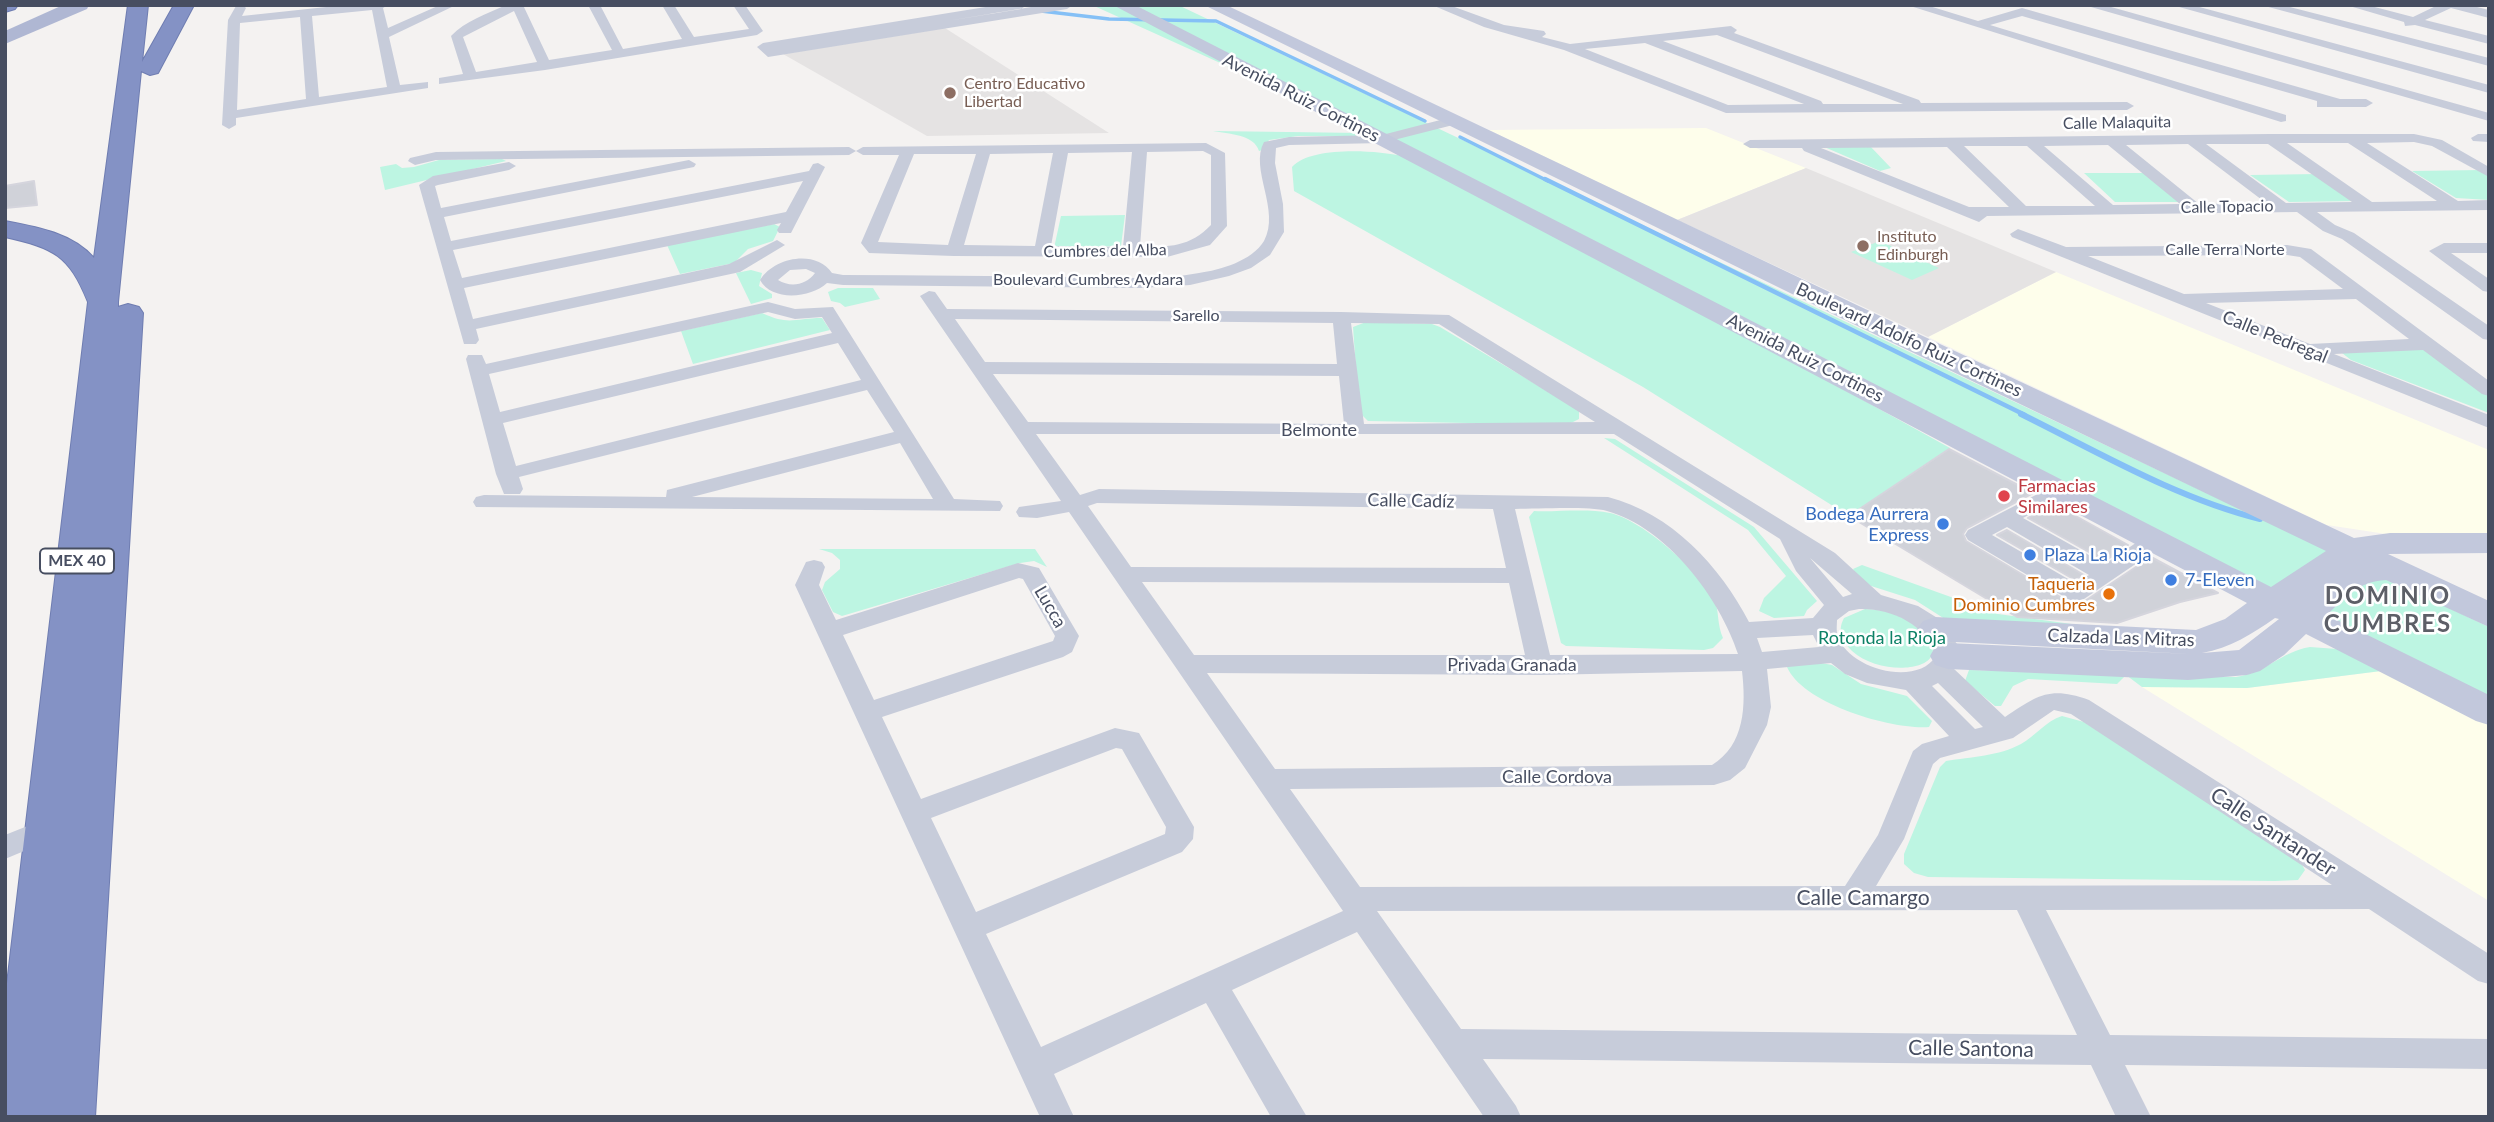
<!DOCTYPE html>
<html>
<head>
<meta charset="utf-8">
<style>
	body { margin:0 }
	#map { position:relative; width:2494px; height:1122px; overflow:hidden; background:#f4f2f1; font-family:Lato,sans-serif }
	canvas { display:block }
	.frame { position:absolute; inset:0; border:7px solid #474e61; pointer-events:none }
</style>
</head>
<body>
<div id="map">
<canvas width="2494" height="1122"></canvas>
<div class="frame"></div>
</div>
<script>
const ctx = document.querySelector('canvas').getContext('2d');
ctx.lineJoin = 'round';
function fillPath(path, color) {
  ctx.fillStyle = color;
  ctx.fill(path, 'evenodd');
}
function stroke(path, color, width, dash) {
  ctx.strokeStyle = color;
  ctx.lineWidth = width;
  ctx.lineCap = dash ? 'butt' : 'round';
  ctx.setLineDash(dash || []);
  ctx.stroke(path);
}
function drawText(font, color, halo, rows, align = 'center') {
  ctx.font = font + ' Lato,sans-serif';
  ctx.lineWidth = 5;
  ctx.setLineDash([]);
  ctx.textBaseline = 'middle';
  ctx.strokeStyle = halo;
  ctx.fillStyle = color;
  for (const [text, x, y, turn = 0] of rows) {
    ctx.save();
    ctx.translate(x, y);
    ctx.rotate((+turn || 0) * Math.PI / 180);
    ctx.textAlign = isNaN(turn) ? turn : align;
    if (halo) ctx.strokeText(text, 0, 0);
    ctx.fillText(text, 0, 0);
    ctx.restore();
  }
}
const commercial = new Path2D(`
	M1706 128 1806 168 1677 220 1489 130Z
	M2056 272 2489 450V534H2386L2327 525 1928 337Z
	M2389 670 2489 723V901L2142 687 2247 688Z`);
const education = new Path2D(`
	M945 28 1109 133 927 136 783 54Z
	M1806 168 2056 272 1928 337 1677 220Z`);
const green = new Path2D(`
	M1092 5H1178L2489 627V703L1426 159 1950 448 1849 516 1643 387 1294 191 1292 167C1310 146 1376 150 1402 156L1395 142Z
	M1213 131 1361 133V136H1298L1269 140 1263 150 1259 151C1254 134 1228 134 1213 131Z
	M1822 146H1870L1891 168 1880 171Z
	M502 159 506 161 385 190 380 167 396 164 402 168 414 167 439 160Z
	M2480 170 2489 176V200L2456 198 2412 171Z
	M2084 173H2147L2181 202H2115Z
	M2318 174 2357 201 2289 202 2250 175Z
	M1125 215 1121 246 1054 248 1061 216Z
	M774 224 780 227 773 241 748 249 734 263 680 274 667 245Z
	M1880 241 1939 268 1912 280 1851 252Z
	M751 270 762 273 759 286 772 294V298L751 304 736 273Z
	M838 288H873L880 299 845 307 840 303 831 301 828 292Z
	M762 313C790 326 794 318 822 318L830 330 693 364 681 331Z
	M1366 322 1432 324 1440 327 1579 410V419L1567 425 1368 421 1359 412 1353 327Z
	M2419 348 2431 351 2489 394V413L2351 360 2342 353Z
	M1604 438 1615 439 1754 527 1817 601 1807 610 1804 616 1774 618 1759 611 1764 598 1786 576 1748 530Z
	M1534 511C1558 512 1587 508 1610 513 1644 521 1700 571 1715 602 1719 610 1717 625 1723 638L1713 648 1704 650 1566 646 1561 643 1529 517Z
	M819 549H1035L1047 567 1034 561 1020 563 842 616 833 612 822 590 825 582 840 569V560L832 553Z
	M1862 565 1998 614 2101 628 1948 621 1915 600 1868 585 1856 576 1853 569Z
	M1865 609C1887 610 1903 615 1919 629 1965 669 1885 681 1852 651 1842 641 1837 631 1844 618Z
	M2310 647 2337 649 2389 670 2247 688 2142 687 2126 675 2117 684 2028 679 2013 686 2001 706H1995L1965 681 1969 670 2236 677C2265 673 2281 652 2310 647Z
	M1816 662 1832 665 1861 684 1907 696 1932 721 1929 727C1892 730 1803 704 1787 667L1789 665Z
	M2062 716 2084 722 2298 858 2305 870 2298 880 2275 881 1928 877 1914 873 1904 864V854L1940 767 1946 761C1971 757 1999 756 2021 744 2035 736 2046 721 2062 716Z`);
const streamFar2 = new Path2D(`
	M1041 11 1109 19 1216 21 1425 121
	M1460 137 1548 181`);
const streamFar1 = new Path2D(`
	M1545 179 2025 415`);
const stream = new Path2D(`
	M2021 414C2098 452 2176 498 2260 519`);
const building = new Path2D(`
	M34 181 37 205 5 208V186Z
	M1949 449 2033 493 1967 528 1963 534 1966 541 2067 601 2077 604 2085 601 2151 557 2218 593 2180 602 2117 623 2017 617 1849 516Z
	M2054 504 2128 545 2105 561 2028 518Z
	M2007 530 2084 575 2075 580 1997 535Z`);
const street = new Path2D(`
	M243 5 246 8 242 16 345 5H388L383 8 388 28 440 5H456L389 37 400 85 428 82V88L236 118V125L229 129 222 125 228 20 236 6ZM372 10 387 87 319 97 312 16ZM300 17 306 99 237 110 240 23Z
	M506 5H523L549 60 612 50 588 5H600L623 49 682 39 662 5H674L694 37 749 29 733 5H745L763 31 757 35 545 70 439 84V78L463 74 451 36C465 21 487 14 506 5ZM514 11 537 62 476 72 463 37Z
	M998 5H1027L1021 9 947 21 1043 5H1073L1067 9 768 57 757 47 763 43Z
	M1432 5H1449L1504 25 1544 31 1546 34 1542 37 1570 44 1731 26 1737 30 1734 33 1919 100 1921 103 2127 102 2134 106 2127 110 1726 113 1564 50 1484 27ZM1717 35 1903 104H1823L1821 101 1663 41ZM1645 43 1804 104 1728 105 1585 49Z
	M1907 5H1926L1978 21 2022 8 2340 99H2366L2373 103 2366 107H2317V101L2022 16 1990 25 2286 115V121L2281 122Z
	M2084 5H2104L2489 113V121Z
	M2172 5H2192L2489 85V93Z
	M2261 5H2282L2489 58V66Z
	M2346 5H2367L2413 17 2438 5H2469L2489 10V18L2451 8 2425 20 2489 36V44L2415 25 2405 26 2404 22Z
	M1452 117 1459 121 1457 124 1382 143 1289 145 1276 148 1275 163 1283 204 1284 232 1270 255 1251 268 1229 276 1190 285 1140 288 843 285 827 283C811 298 772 302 760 280 774 257 816 249 832 273L843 275C919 275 995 276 1072 277 1114 277 1157 281 1199 273 1220 270 1252 261 1264 241 1281 210 1249 169 1264 142L1289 137 1382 135ZM806 269 815 273C806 285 791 288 778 280L790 270Z
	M2269 134H2414L2442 140 2489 167V177L2432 146 2414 142 2367 143 2458 201 2489 200V210L2317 212 2335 225 2354 233 2489 326V340L2483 339 2342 239 2323 231 2297 212 1987 216 1979 222 1804 151 1802 148H1750L1743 144 1750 140ZM2287 143H2348L2437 201 2372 202ZM2188 144 2266 203 2199 204 2126 145ZM2206 144H2268L2352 202 2286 203ZM2108 145 2180 204 2113 205 2044 146ZM1964 146H2027L2095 206H2026ZM1947 147 2009 207H1969L1821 148Z
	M2478 134H2489V142L2473 141 2471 138Z
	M1206 143 1225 153 1227 226 1210 245 1167 257 954 256 869 253 861 243 899 155H863L856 151 849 155 436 160 415 165 408 161 410 158 436 152 849 147 856 151 863 147ZM1203 151 1211 155V225C1190 247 1169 247 1140 247L1147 152ZM1132 152 1123 247 1051 246 1068 153ZM1053 153 1035 246 964 245 990 154ZM914 154H976L948 245 878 242Z
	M689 160 696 164 694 167 444 217 451 241 809 171 813 164 818 163 825 167 791 233H779L777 230 781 223 464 288 473 319 729 264 777 240 785 245 740 272 476 329 479 340 476 344H464L419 185 433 176 509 162 516 166 509 170 438 185 435 186 441 208ZM803 181 786 212 462 278 453 250Z
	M2018 229 2066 247 2287 245 2311 249 2489 381V396L2482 394 2423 350 2334 354 2489 415V428L2012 237 2010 234ZM2287 255 2300 257 2343 289 2184 294 2088 256ZM2356 299 2409 339 2310 344 2206 303Z
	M2444 243H2489V253H2451L2489 279V292L2483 291 2429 251Z
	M929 291 935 292 947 309 1341 312 1449 315 1835 553 1881 595 1918 606 1939 619 1957 644 1960 656 1953 668 2005 717C2038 695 2050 686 2089 700L2489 954V984L2478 981 2369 909 2046 910 2110 1035 2489 1039V1069L2125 1065 2151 1117H2116L2091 1065 1483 1059 1516 1106 1521 1117H1484L1357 932 1232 990 1307 1117H1271L1206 1003 1054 1074 1074 1117H1040L795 585 806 562 814 560 822 562 825 567 819 585 836 620 1018 563 1039 568 1079 636 1072 652 1063 657 882 717 921 799 1115 728 1139 733 1194 827 1193 839 1182 852 986 934 1041 1047 1343 911 1069 512 1037 518 1019 517 1016 512 1019 507 1061 501 920 296ZM955 319 1333 323 1337 364 985 362ZM1351 323 1439 324 1595 422 1364 424ZM993 374 1339 376 1344 424 1028 422ZM1036 434H1614L1780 539 1796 571 1824 605 1813 618 1749 622C1720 566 1671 513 1608 497L1099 489 1080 495ZM1097 503 1493 509 1506 568 1131 567 1088 506ZM1515 509C1538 509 1587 506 1607 511 1666 527 1720 598 1738 654L1550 655ZM1810 558 1852 594 1843 597ZM1019 578 1023 579 1055 636 1053 641 874 700 843 635ZM1142 582 1509 583 1525 655H1194ZM1859 609C1891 608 1926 624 1936 656 1916 688 1847 668 1838 636 1836 632 1837 624 1837 620L1849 611ZM1813 635 1819 647 1762 652 1757 638ZM1831 663 1845 674 1867 683 1906 690 1949 736 1922 744 1913 751 1878 835 1845 886 1360 887 1290 789 1714 785 1730 780 1745 768 1767 725 1771 707 1767 669ZM1742 671C1746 705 1745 745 1712 765L1275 769 1207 673 1540 675ZM1938 683 1983 727 1975 729 1932 686ZM2054 710 2071 714 2332 885 1876 886 1904 839 1933 764 1940 758 2013 738ZM1116 748 1122 749 1166 827 1165 834 976 912 931 818ZM2017 910 2077 1035 1461 1029 1377 911Z
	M768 302 795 309 833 307 954 499 1000 501 1003 506 1000 511 476 507 473 502 476 497 484 495 666 497 667 490 894 432 867 390 519 477 523 489 520 494H504L496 474 466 359 468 355H482L486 364ZM768 312 795 319 822 317 832 333 500 412 489 374ZM838 343 861 380 516 466 503 423ZM900 443 933 499 692 497Z
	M2057 484 2065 485 2068 490 2065 495 2023 518 2105 564 2146 536H2162L2165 541 2162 546 2084 599 2076 602 2068 599 1968 540 1965 535 1968 530ZM2007 527 2089 575 2075 583 1992 535Z
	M50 817 60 820 64 828 60 836 5 859V835Z`);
const secondary = new Path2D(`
	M1113 5H1135L2271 587 2326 551 1843 319 1204 5H1226L1861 307 2354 538 2390 533H2489V553L2388 554 2489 601V627L2386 580C2357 582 2347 596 2327 615L2489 695V725L2476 721 2306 634 2284 655 2260 671 2247 675 2188 680 1948 669 1935 665 1930 656 1935 647 1948 643 2191 654 1935 641 1923 637 1917 629 1923 621 1935 617 2196 630 2225 619 2247 603ZM2275 618 2279 619 2239 650 2202 653C2230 648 2252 634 2275 618Z`);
const primary = new Path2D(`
	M63 5H89L87 9 5 44V31Z`);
const highway = new Path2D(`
	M5 5H18L15 9 5 12Z
	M128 5H148L142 62 174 5H194L158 73 150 75 141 71 118 302V307L128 304 139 307 143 313 95 1117H5V1000L88 302C69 255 54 248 5 237V221C37 227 72 233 94 258Z`);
const markers = [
	[950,93,7,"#8d6e63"],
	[1863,246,7,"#8d6e63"],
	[2004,496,7,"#e0444e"],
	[1943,524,7,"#3f7fe0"],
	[2030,555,7,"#3f7fe0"],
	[2171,580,7,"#3f7fe0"],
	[2109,594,7,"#e8710a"]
];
const farEducationnames = [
	["Centro Educativo",964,84],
	["Libertad",964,102],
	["Instituto",1877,237],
	["Edinburgh",1877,255]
];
const farStreetnames = [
	["Calle Malaquita",2117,123,-1],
	["Calle Topacio",2227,207,-1],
	["Calle Terra Norte",2225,250],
	["Cumbres del Alba",1105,251,-1],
	["Boulevard Cumbres Aydara",1088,280],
	["Sarello",1196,316]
];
const shields = [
	[77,561,74]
];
const shieldNames = [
	["MEX 40",77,561]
];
const streetNames = [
	["Avenida Ruiz Cortines",1301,98,27],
	["Calle Pedregal",2275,337,22],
	["Boulevard Adolfo Ruiz Cortines",1909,340,25],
	["Avenida Ruiz Cortines",1805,358,27],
	["Belmonte",1319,430],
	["Calle Cadíz",1411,501,1],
	["Lucca",1050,607,60],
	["Calzada Las Mitras",2121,638,2],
	["Privada Granada",1512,665],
	["Calle Cordova",1557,777]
];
const healthNames = [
	["Farmacias",2018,486],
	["Similares",2018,507]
];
const shopNames = [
	["Bodega Aurrera",1929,514,"right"],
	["Express",1929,535,"right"],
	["Plaza La Rioja",2044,555],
	["7-Eleven",2185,580]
];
const foodNames = [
	["Taqueria",2095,584],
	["Dominio Cumbres",2095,605]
];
const parkNames = [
	["Rotonda la Rioja",1882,638]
];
const nearStreetnames = [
	["Calle Santander",2273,832,33],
	["Calle Camargo",1863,898],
	["Calle Santona",1971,1049,1]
];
const districtNames = [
	["DOMINIO",2388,596],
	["CUMBRES",2388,624]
];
fillPath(commercial, '#fefeeb');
fillPath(education, '#e5e3e3');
fillPath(green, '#bdf5e2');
stroke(streamFar2, '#85c0f6', 3.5);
stroke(streamFar1, '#85c0f6', 4.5);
stroke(stream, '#85c0f6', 6);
fillPath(building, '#d0d2d9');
stroke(building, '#d5d5dd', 2);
stroke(highway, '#6f7db1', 2);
fillPath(street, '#c7ccda');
fillPath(secondary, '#c2c8dc');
fillPath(primary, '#afb7d3');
fillPath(highway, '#8492c5');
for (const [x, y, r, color] of markers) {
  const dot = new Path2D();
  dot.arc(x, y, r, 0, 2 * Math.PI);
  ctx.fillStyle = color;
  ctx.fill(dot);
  stroke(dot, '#fff', 2.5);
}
drawText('16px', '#785e54', '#fff', farEducationnames, 'left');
drawText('16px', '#474e61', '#fff', farStreetnames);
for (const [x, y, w] of shields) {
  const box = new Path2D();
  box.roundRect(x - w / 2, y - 12.5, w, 25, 5);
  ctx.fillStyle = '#fff';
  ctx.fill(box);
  stroke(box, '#474e61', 2);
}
drawText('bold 16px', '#474e61', null, shieldNames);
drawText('18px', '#474e61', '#fff', streetNames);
drawText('18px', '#be3a42', '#fff', healthNames, 'left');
drawText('18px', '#366cbe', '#fff', shopNames, 'left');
drawText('18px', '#c56008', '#fff', foodNames, 'right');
drawText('18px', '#0d8166', '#fff', parkNames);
drawText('21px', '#474e61', '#fff', nearStreetnames);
ctx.letterSpacing = '2px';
drawText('bold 24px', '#5d5f67', '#fff', districtNames);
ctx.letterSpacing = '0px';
</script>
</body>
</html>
